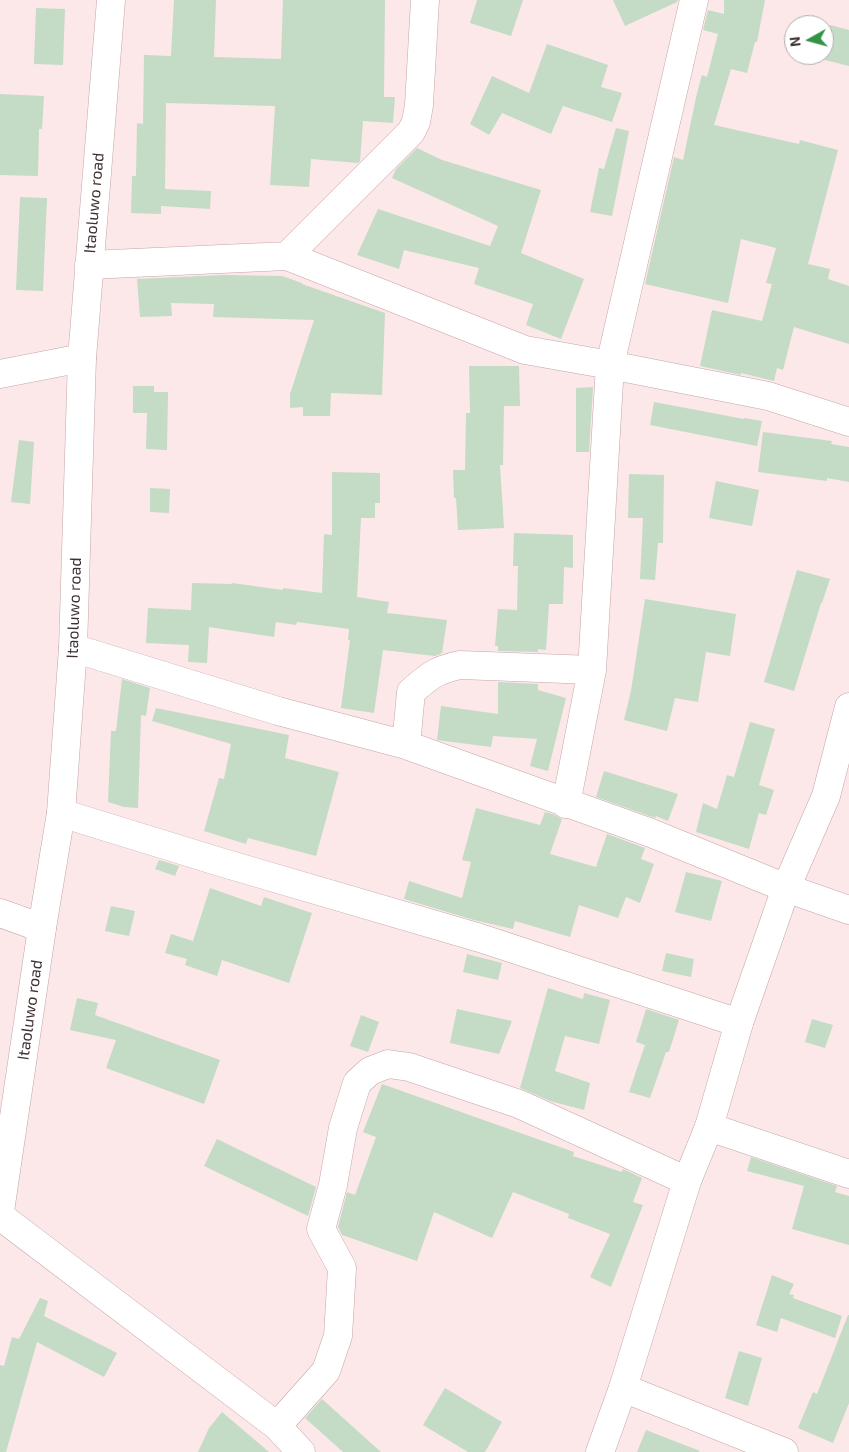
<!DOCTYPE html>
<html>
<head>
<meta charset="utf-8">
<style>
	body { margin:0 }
	#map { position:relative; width:849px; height:1452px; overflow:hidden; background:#fce8e9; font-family:"Exo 2",sans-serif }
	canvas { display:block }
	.north { position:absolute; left:784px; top:15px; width:50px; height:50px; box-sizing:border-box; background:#fff; border:1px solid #b2adad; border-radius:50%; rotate:263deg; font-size:14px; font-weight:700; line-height:20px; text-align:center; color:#3e3132 }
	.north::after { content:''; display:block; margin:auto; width:18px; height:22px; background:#339346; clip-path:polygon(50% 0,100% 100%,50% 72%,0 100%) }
</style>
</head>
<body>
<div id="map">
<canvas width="849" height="1452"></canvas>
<div class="north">N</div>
</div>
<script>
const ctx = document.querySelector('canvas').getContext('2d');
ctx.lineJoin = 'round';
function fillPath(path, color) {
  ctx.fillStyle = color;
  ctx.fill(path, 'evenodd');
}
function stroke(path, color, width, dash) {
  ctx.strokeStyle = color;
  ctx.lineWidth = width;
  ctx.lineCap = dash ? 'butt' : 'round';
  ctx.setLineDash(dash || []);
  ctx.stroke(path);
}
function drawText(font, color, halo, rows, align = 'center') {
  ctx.font = font + ' "Exo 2",sans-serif';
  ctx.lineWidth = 5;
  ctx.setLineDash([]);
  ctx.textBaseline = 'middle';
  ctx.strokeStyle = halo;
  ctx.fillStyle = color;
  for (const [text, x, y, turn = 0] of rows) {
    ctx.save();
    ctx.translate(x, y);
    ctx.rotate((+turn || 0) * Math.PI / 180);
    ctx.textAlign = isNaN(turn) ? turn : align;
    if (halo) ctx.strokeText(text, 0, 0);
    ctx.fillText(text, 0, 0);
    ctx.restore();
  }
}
const building = new Path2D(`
	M174 0H216L214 57 281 59 283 0H385L384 97H395L393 123 363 121 360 161 358 163 311 159 309 187 270 185 275 106 166 103 165 189 211 191 210 209 161 206V214L131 213 132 176H136L137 123 143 124 144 55 171 56Z
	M477 0H523L511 36 470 23Z
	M613 0H678L677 2 625 26Z
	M724 0H765L757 42H755L747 73 731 69 714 125 799 144 800 140 838 150 808 264 830 269 828 279 849 286V344L794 327 783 370 777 368 774 381 741 373V375L700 366 712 310 762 321 772 284 766 283 776 248 741 239 728 303 645 284 674 157 683 160 697 93 702 75 707 77 718 34 703 30 708 10 724 14Z
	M36 8 65 9 63 65 34 64Z
	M830 25 849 30V66L821 59 822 55H824V47Z
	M547 44 608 65 601 87 622 93 612 122 563 106 551 134 502 113 489 135 470 124 492 76 529 93Z
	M0 94 44 96 42 129H39L38 176 0 175Z
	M616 128 629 131 612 216 590 212 599 168 604 169Z
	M417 148 442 160 541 190 521 253 584 279 561 339 526 325 533 304 474 284 479 268 404 250 399 269 357 255 378 209 490 246 498 226 392 178 396 169Z
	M20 197 47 198 43 291 16 290Z
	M224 275 282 276 302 283V284L385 313 382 395 331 393 330 416H303V407L290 408V394L314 320 213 317 214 304 171 303 172 316 140 317 137 279Z
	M469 366H519L520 406H504L503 465H500L504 528 458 530 456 498H454L453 470H465L466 413H470Z
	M133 386H154V392H168L167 450 146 449 147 413H133Z
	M593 387 589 452H576V388Z
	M654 402 744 419V418L762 421 757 446 650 425Z
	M763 432 832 441 831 444 849 447V482L827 478V481L758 472Z
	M19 440 34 442 30 504 11 502Z
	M332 472 380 473V503H375V518H361L357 597 389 602 387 613 447 620 442 653 435 656 383 650 374 713 341 708 350 640H348L349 629 297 622 296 625 276 622 274 637 209 627 207 663 188 662 189 645 146 643 148 608 191 610 192 583 232 584V583L283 590V588L322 593 324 534 332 535Z
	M629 474 664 475 663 543H658L655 580 640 579 643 518H628Z
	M716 481 759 490 752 526 709 518Z
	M150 488 170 489 169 513 150 512Z
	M514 533 573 535V568L564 567 563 604H549L546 650 538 649V652L498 651V646H495L498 609 517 610 518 566H513Z
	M797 570 830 579 822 603H821L794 691 764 682Z
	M645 599 736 614 730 656 706 652 698 702 675 698 667 731 624 720 631 691Z
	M122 679 150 688 146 716 141 715 138 808 124 807 108 802 111 731H116Z
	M498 682 538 684V690L566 698 548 771 530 766 537 739 493 736 491 747 437 740 441 706 498 714Z
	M156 708 289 735 285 758 339 772 316 856 248 838 246 844 204 831 219 778 224 779 231 744 152 721Z
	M750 722 775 729 759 785 774 790 766 815 759 813 749 849 696 832 703 803 717 809 727 775 734 777Z
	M604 771 678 794 668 821 656 816 655 818 596 797Z
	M476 808 540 825 545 812 555 815 562 819 550 854 596 867 607 834 645 848 641 859 654 864 640 903 626 897 618 918 579 905 570 937 515 921 513 929 474 920 404 899 409 881 462 898 471 862 462 860Z
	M159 860 179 866 175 876 155 869Z
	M686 872 722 881 711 921 675 912Z
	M210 888 261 906 264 897 312 913 289 983 222 960 217 976 185 965 187 959 165 953 171 934 193 941Z
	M111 906 135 911 129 936 105 931Z
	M666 953 694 959 691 977 662 971Z
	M467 954 502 963 498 980 463 972Z
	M548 988 583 999 584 993 610 1000 599 1044 565 1036 555 1071 590 1083 584 1110 550 1101 520 1088Z
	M77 998 98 1003 95 1015 220 1060 204 1104 106 1068 116 1040 70 1030Z
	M457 1009 512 1021 499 1054 450 1043Z
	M646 1009 679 1020 669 1052H666L650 1098 629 1092 645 1045 636 1042Z
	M361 1015 379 1022 368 1052 350 1046Z
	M812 1019 833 1025 825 1048 805 1042Z
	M382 1084 574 1152 573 1156 622 1172 623 1169 642 1178 633 1202 643 1205 611 1287 590 1277 610 1234 568 1218 569 1214 513 1192 492 1238 434 1212 417 1261 342 1235 338 1227 347 1192 355 1195 376 1137 363 1132Z
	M217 1139 316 1187 308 1216 204 1166Z
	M751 1157 837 1186 835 1192 849 1196V1245L792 1229 804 1186 747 1171Z
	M772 1275 794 1284 789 1294 794 1295 793 1298 842 1316 835 1338 781 1318 777 1332 756 1325Z
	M40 1298 48 1301 44 1316 117 1353 104 1377 37 1342 6 1452H0V1365L4 1366 12 1337 19 1339Z
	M848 1315H849V1403L833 1443 798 1428 813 1392 817 1394Z
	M739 1351 762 1358 748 1406 725 1398Z
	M445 1388 502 1422 485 1452H468L423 1425Z
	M322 1399 381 1452H343L305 1418Z
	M222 1412 269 1452H198L209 1428Z
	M646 1430 700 1451 699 1452H637Z`);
const minor = new Path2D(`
	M287 256 411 132 416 122 419 105 425 0
	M89 265 287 256 525 350 610 365 768 396 849 422
	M0 374 82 358
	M73 648 278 711 406 745 651 833 786 888 849 910
	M406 745 411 692C429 676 436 670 460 665L592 670
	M566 804 592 670 610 365 694 0
	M61 813 220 862 480 938 739 1023
	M0 913 42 928
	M709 1127 849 1174
	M0 1216 277 1426 301 1452
	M623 1388 784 1452
	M277 1426 326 1371 338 1336 342 1268 321 1229 333 1185 343 1128 357 1083 370 1071 388 1064 409 1067 519 1104 687 1181`);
const tertiary = new Path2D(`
	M0 1211 42 928 61 813 73 648 82 358 111 0
	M600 1452 623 1388 687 1181 709 1127 739 1023 786 888 826 796 849 707`);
const streetNames = [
	["Itaoluwo road",94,203,-85],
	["Itaoluwo road",74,608,-88],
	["Itaoluwo road",30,1010,-82]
];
fillPath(building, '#c4dbc5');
stroke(minor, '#c5a5a7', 29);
stroke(tertiary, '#c5a5a7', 29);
stroke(minor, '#fff', 28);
stroke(tertiary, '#fff', 28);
drawText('16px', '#3e3132', '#fff', streetNames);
</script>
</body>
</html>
